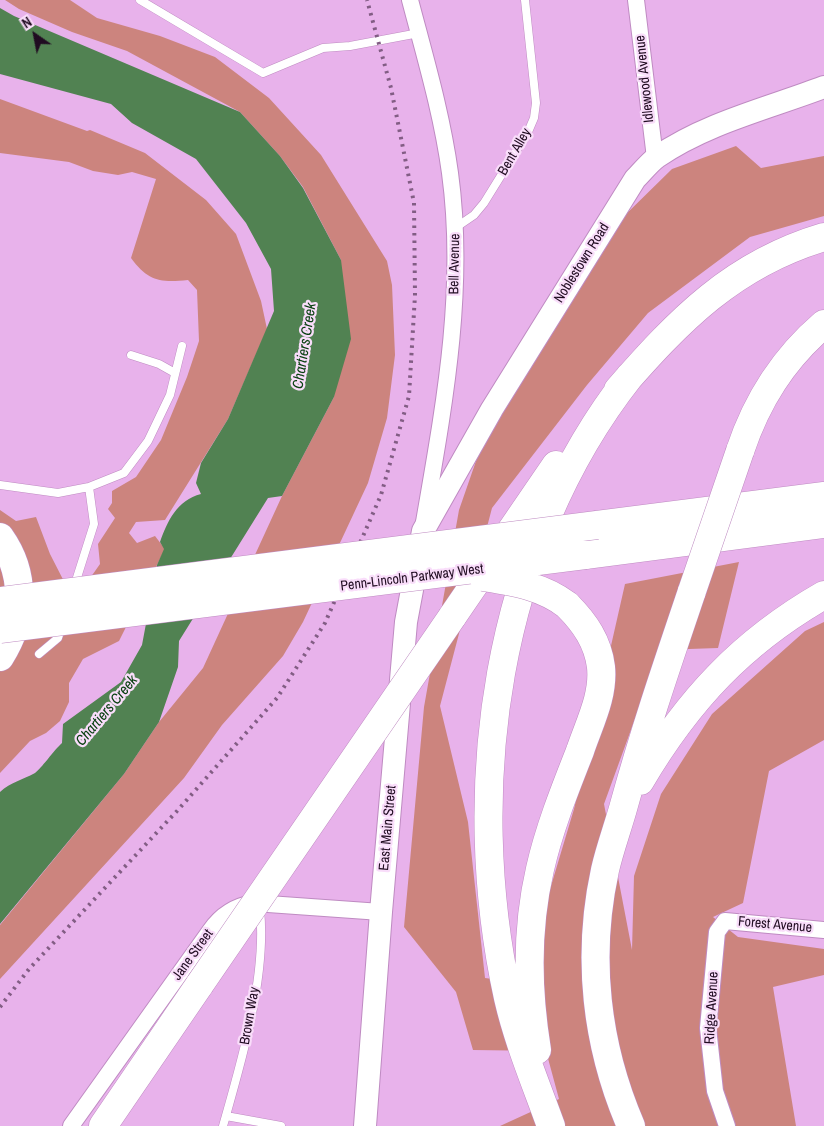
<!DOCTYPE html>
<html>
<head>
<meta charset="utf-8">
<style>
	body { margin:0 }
	#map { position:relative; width:824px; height:1126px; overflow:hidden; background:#e8b2eb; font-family:"Archivo Narrow",sans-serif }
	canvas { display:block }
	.north { position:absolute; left:10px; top:10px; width:50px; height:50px; -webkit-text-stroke:4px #f9ddfa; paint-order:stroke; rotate:327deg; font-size:14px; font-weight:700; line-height:20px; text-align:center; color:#200c21 }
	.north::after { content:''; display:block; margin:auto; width:18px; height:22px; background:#200c21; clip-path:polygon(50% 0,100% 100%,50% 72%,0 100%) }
</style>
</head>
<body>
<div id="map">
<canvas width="824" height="1126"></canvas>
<div class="north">N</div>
</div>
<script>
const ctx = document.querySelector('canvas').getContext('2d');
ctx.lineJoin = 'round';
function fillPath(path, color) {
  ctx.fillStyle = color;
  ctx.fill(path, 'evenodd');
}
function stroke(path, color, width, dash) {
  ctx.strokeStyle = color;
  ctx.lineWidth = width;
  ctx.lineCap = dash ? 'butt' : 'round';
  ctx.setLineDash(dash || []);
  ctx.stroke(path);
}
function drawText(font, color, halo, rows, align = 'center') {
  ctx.font = font + ' "Archivo Narrow",sans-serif';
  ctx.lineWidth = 4.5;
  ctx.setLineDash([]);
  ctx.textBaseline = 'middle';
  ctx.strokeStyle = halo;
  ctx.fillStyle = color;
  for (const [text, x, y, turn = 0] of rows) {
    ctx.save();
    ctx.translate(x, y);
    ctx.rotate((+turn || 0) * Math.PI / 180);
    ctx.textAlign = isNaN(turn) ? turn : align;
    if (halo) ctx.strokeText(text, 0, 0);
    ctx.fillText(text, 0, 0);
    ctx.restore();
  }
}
const forest = new Path2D(`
	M5 0H70L97 18 160 36 215 57 269 98 321 155 387 261 392 285 395 355 387 418 368 483 303 622 283 656 222 725 184 778 0 979V925L124 774 159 722 203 668 282 496 334 397 341 260 303 187 280 156 240 112 127 51 72 32 19 9Z
	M0 99 87 131 90 130 145 153 206 200 236 234 261 301 267 329 228 419 165 520 136 522 129 533 137 543 155 536 165 549 119 641 83 659 69 683V702L60 721 46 733 30 741 0 773V510L16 521 36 517 50 554 74 601 100 564 98 544 115 518 108 509 112 503V491L136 477 161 440 187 377 199 341 197 290 188 280C160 283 148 281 131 258L156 179 132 172 118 175 93 171 69 162 0 153Z
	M736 146 761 168 824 156V216L750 237 648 313 587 385 492 508 440 706 468 822 485 978 522 983 574 809 625 584 739 562 718 648 660 650 604 804 632 950 634 876 661 794 712 714 805 631 824 622V740L769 771 743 903 713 917 738 937 824 949V975L773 987 796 1126H500L559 1099 546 1051 473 1050 456 992 404 927 424 707 459 510 508 369 619 221 672 169Z`);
const water = new Path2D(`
	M0 8 14 16 240 112 280 156 303 188 341 260 351 339 334 397 282 496 268 498 179 641 178 667 159 722 124 774 0 924V792C11 782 22 780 35 773 41 769 54 750 62 743L63 724 121 682 142 645 157 565 164 549 160 542C167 522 177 500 201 494L196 483 201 463 228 419 274 311 271 269 246 223 196 159 132 123 111 104 0 74Z`);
const lane = new Path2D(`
	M140 0 263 73 323 48 350 46 419 33
	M455 228 474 215 484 203 528 132 534 118 536 103 525 0
	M131 355 159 364 175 373
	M0 485 58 493 89 487 124 473 148 441 170 395 182 346
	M74 587 94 524 89 487
	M39 654 58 638 62 626
	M226 1116 281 1126
	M223 1126C241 1063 267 976 260 910`);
const street = new Path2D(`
	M410 0C425 57 442 114 450 173 466 290 444 406 424 522
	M636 0 655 158
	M71 1126 210 931C221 915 235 906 254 903L381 912
	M727 1126 715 1091 708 1028 717 932 725 921 824 930`);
const secondary = new Path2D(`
	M365 1126 381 912 406 622 423 531 492 409 635 179C642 172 649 163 657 157 706 123 769 108 824 87`);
const highway = new Path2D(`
	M618 390C679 320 733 264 824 237
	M740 451C757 400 783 359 824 324
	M597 525 824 496
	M0 537C27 575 24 619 0 657
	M585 555 824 524
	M452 617 556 465
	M640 781C688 700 742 642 824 595
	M537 1050C527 989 526 929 540 869 549 829 565 789 580 751 589 724 604 696 601 667 598 642 585 623 567 605
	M103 1126 200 984
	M551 1126C536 1084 518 1042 508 998 462 789 495 547 630 376
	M631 1126C596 1045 586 957 605 870 610 848 618 827 624 805 644 732 668 662 692 591`);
const rail = new Path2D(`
	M0 1007 29 969 177 811 277 698 325 623 381 495 409 396 415 295 414 203 391 88 367 0`);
const highwayBridge = new Path2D(`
	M483 577C514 582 542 586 567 605
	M692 591 740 451
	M0 601 597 525
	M0 629 585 555
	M200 984 452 617`);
const streetNames = [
	["Idlewood Avenue",645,79,-96],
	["Bent Alley",515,152,-60],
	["Noblestown Road",582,263,-58],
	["Bell Avenue",455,264,-89],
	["Penn-Lincoln Parkway West",412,578,-7],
	["East Main Street",388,828,-85],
	["Forest Avenue",775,925,5],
	["Jane Street",193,955,-54],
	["Ridge Avenue",712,1008,-87],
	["Brown Way",250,1016,-80]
];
const waterNames = [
	["Chartiers Creek",305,346,-81],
	["Chartiers Creek",107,711,-50]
];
fillPath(forest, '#cc847e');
fillPath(water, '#518252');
stroke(lane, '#bf8bc2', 9);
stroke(street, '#bf8bc2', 18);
stroke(secondary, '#bf8bc2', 24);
stroke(highway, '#bf8bc2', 29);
stroke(lane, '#fff', 8);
stroke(street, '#fff', 16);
stroke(secondary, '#fff', 22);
stroke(highway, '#fff', 28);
stroke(rail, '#825d84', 4, [2.5, 5]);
stroke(highwayBridge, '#bf8bc2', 29, []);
stroke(highwayBridge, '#fff', 28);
drawText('14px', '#200c21', '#f9ddfa', streetNames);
drawText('italic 15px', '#094111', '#f9ddfa', waterNames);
</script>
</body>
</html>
